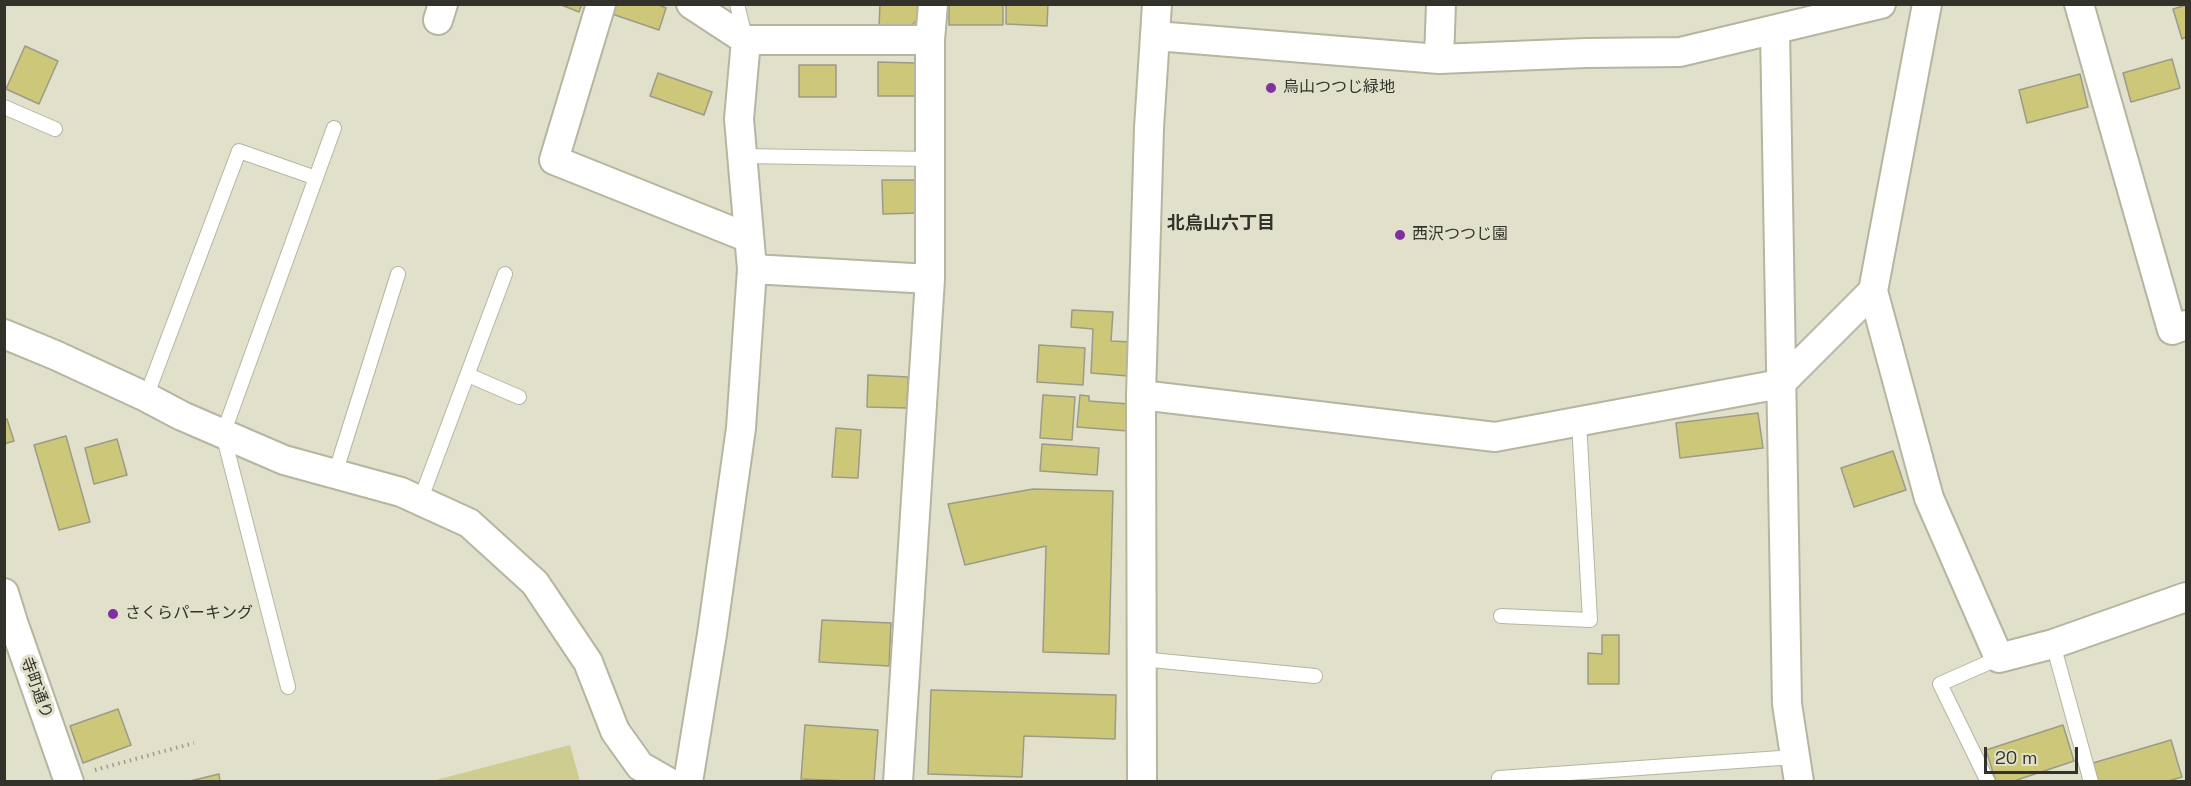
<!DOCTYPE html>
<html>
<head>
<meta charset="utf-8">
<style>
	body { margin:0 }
	#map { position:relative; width:2191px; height:786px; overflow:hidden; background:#e0e0cb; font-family:"Space Grotesk",sans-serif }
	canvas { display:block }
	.frame { position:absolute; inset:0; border:6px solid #33322a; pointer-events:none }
	.scale { position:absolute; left:1984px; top:747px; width:94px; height:27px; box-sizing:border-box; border:3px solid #33322a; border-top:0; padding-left:8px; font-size:18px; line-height:21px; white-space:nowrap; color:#33322a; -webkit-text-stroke:4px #e0e0cb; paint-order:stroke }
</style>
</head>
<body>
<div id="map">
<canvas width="2191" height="786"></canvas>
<div class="frame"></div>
<div class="scale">20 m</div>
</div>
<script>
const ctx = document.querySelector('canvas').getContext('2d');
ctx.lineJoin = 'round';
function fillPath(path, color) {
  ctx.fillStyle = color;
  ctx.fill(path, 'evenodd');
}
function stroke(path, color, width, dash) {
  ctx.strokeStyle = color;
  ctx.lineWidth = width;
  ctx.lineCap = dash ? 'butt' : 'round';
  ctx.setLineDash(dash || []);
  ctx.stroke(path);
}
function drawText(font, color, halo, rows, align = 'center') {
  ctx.font = font + ' "Space Grotesk","Noto Sans JP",sans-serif';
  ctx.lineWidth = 6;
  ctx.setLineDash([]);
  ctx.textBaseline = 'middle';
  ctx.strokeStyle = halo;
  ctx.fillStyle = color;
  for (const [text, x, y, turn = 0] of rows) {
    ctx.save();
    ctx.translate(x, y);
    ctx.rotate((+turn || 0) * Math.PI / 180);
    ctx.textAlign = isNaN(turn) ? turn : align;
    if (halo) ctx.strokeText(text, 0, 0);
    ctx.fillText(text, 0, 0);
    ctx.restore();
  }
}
const green = new Path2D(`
	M570 745 580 781H432Z`);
const building = new Path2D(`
	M559 4H582L579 12Z
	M616 4H657L666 8 659 30 612 14Z
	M880 4H919V19L909 27 879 26Z
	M949 4H1003V25H949Z
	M1006 4H1048L1047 26 1006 24Z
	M2186 5V37L2182 39 2173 9Z
	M25 46 58 61 39 104 6 89Z
	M2172 59 2180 88 2131 102 2123 73Z
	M878 62 917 63V96H878Z
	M799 65H836V97H799Z
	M658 73 712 92 704 115 650 96Z
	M2080 74 2088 107 2027 123 2019 90Z
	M882 180H919L917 213 883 214Z
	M1072 310 1113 312 1111 341 1131 342 1128 376 1091 373 1093 329 1071 327Z
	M1039 345 1085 348 1083 385 1037 382Z
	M868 375 908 377 907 408 867 407Z
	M1043 395 1075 397 1072 440 1040 438Z
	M1080 395 1089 396V401L1130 404 1128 431 1077 427Z
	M1758 413 1763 448 1680 458 1676 423Z
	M7 419 14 441 4 444V420Z
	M836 428 861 430 858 478 832 477Z
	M66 436 90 522 59 530 34 445Z
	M117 439 127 475 94 484 85 448Z
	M1042 444 1099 448 1097 475 1040 471Z
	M1893 451 1906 490 1854 507 1841 468Z
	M1033 489 1113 491 1109 654 1043 652 1046 546 965 565 948 504Z
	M822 620 891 623 889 666 819 662Z
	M1602 635H1619V684H1588V653L1602 654Z
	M931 690 1116 695 1115 739 1024 736 1022 777 928 774Z
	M118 709 131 745 83 763 70 726Z
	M805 725 878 730 874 782 801 779Z
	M2063 725 2074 761 2011 782H1996L1986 750Z
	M2171 740 2182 777 2165 782H2098L2093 763Z
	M219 774 220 782H186Z`);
const path = new Path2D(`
	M95 770 194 743`);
const service = new Path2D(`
	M737 4 745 37
	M4 107 55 129
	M742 156 930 159
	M468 375 519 397
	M146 397 239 151 316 178
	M335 474 398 274
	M420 501 505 274
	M1501 616 1590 620 1579 422
	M2053 644 2091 782
	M1141 659 1315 676
	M288 687 223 434 334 128
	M1499 782V778L1794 757
	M1988 782 1940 684 1999 658`);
const minor = new Path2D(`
	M601 4 554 160 749 238
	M691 4 746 40H930
	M1927 4 1873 291 1929 498 1999 658 2053 644 2186 597
	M2079 4 2172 330 2186 325
	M438 20 443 4
	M1775 30 1787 704 1799 782
	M1156 36 1439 59 1586 53 1680 52 1881 4
	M1439 59 1441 4
	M752 269 930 279
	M4 334 55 355 146 397 182 416 284 460 401 492 469 523 535 583 588 662 615 731 640 766 668 782
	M1141 395 1495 437 1780 384 1873 291
	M4 593 13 622 69 782
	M688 782 712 634 741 428 752 269 739 119 746 40
	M898 782 930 279V40L933 4
	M1142 782 1141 395 1149 128 1157 4`);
const markers = [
	[1271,88,6,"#81309f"],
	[1400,235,6,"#81309f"],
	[113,614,6,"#81309f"]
];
const poiNames = [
	["烏山つつじ緑地",1283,88],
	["西沢つつじ園",1412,235],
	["さくらパーキング",125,614]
];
const streetNames = [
	["寺町通り",36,688,70]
];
const neighbourhoodNames = [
	["北烏山六丁目",1221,224]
];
fillPath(green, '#cfcc92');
fillPath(building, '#ccc779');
stroke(building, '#9c9b87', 1.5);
stroke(service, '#b5b5a0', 16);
stroke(minor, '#b5b5a0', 32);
stroke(path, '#9d9d8d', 4, [1.5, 4.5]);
stroke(service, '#fff', 14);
stroke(minor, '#fff', 28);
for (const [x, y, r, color] of markers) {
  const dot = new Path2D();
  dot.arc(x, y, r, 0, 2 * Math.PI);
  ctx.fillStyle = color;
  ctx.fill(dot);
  stroke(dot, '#e0e0cb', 2);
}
drawText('16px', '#33322a', '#e0e0cb', poiNames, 'left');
drawText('16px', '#33322a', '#e0e0cb', streetNames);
drawText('bold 18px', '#33322a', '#e0e0cb', neighbourhoodNames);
</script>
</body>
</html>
